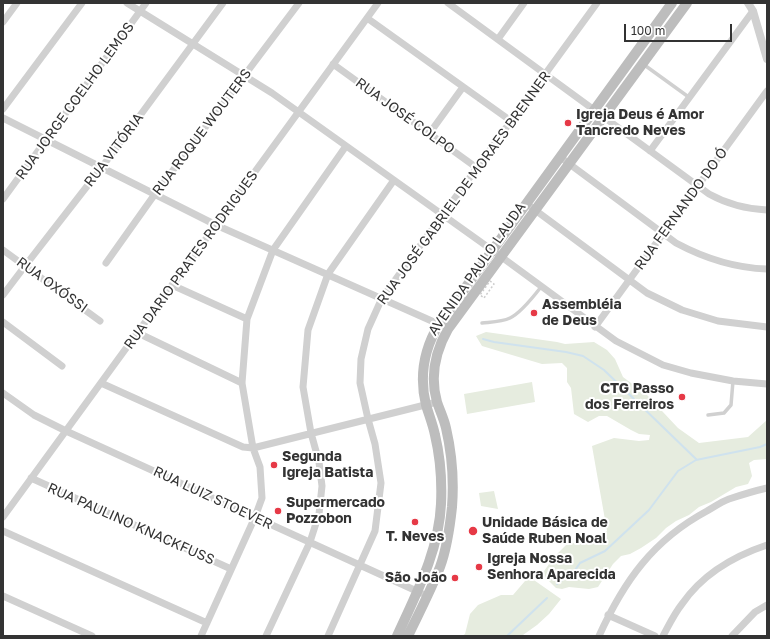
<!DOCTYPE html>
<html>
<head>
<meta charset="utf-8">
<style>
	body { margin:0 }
	#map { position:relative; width:770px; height:639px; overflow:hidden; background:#fff; font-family:"Golos Text",sans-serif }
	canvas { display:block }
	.frame { position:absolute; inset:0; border:4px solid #333; pointer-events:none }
	.scale { position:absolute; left:624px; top:24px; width:108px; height:18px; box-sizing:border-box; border:2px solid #333; border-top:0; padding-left:5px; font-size:12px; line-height:14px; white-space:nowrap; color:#333; -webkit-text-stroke:3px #fff; paint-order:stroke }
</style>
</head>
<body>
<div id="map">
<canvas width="770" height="639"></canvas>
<div class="frame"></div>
<div class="scale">100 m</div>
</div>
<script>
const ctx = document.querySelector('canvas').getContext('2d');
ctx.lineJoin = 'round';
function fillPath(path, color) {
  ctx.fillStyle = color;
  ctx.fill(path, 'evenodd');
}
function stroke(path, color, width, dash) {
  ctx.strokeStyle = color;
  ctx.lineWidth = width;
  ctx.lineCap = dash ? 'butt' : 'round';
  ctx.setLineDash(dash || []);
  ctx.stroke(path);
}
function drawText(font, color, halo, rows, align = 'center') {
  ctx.font = font + ' "Golos Text",sans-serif';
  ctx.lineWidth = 4;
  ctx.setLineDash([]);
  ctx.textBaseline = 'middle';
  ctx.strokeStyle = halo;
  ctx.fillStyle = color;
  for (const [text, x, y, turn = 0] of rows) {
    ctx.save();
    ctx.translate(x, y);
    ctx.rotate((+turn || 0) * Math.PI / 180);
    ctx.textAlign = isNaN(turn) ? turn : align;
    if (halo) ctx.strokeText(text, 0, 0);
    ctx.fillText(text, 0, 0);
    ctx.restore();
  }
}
const green = new Path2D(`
	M486 332 557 342 565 344 594 342 607 350 615 359 623 377 647 395 678 428 699 443 748 437 767 420V459L754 460 749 463 752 476 748 484 736 487 711 502 699 507 689 515 676 521 666 528 656 538 641 548 630 554 621 556 613 564 598 587 589 589 569 587 562 589 556 588 542 574 554 557 567 544 581 542 607 531 592 446 614 438 639 441 649 440 650 435 639 434 631 430 607 416H599L588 422 574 414 571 388 567 382V368L562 363 542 364 482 346 476 336Z
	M532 382 535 402 467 414 464 394Z
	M494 491 498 509 481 506 479 493Z
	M531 578 561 599 549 614 537 625 523 635V636H462L465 634 470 614 478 605 501 595H513L525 581Z`);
const stream = new Path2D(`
	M483 339 494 342 566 352 583 356 604 370 696 459
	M557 584 575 570 580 563 605 551 649 510 678 471 696 460 760 447 767 444
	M507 636 547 598`);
const path = new Path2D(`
	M490 281 494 284 484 298 480 295Z`);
const service = new Path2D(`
	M643 64 690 98
	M482 323C491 322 502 322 510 318 521 313 534 296 541 287
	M708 415 724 413 731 405 733 381`);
const minor = new Path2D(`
	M127 3 272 93 492 250 616 341 663 365 691 373 733 381 767 384
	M448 3 709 194C727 204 746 209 767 210
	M367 18 511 121
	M3 22 17 3
	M498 39 524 3
	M333 64 477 168
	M3 109 82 3
	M3 118 216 225 443 326
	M429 134 463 87
	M650 151 753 11
	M560 157 676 243C704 258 734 268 767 269
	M3 199 146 3
	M531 207 647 293 682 310 718 321 767 327
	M3 250 100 321
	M106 263 155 194 299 3
	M172 285 247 319
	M3 295 25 266 102 167 223 3
	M3 322 62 366
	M595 327 767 91
	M138 333 242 383
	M101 383 243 447 253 448 437 402
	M3 393 34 415 66 431 421 593
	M31 478 231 569
	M3 517 378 3
	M3 531 207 623
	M3 596 92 636
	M608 615 655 636
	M201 636 255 517 262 498 260 467 253 448 242 383 247 319 273 250 346 146
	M266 636 310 542 319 514 322 486 319 462 311 433 303 387 308 330 328 274 394 180
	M328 636 375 531 381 483 375 444 368 419 360 383 361 359 368 329 382 298 597 3
	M599 636C624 581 653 540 707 511 714 507 721 502 729 499 741 495 754 491 767 488
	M663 636C669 625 674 614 682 604 702 575 734 556 767 545
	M732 636 755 612 767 605`);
const tertiary = new Path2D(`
	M748 3 753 11 767 59`);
const secondary = new Path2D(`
	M397 636C416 594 439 551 441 504 442 482 440 456 435 435 433 425 429 415 426 405 419 376 424 349 439 324L672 3
	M408 636C419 613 431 590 440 567 447 548 450 526 452 507 454 481 452 454 446 428 444 419 440 411 437 402 430 377 435 352 448 329L687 3`);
const markers = [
	[568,123,4,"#e63946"],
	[534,313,4,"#e63946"],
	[682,397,4,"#e63946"],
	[274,465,4,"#e63946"],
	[278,511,4,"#e63946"],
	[415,522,4,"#e63946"],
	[473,531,5,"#e63946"],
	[479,567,4,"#e63946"],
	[455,578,4,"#e63946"]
];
const streetNames = [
	["RUA JORGE COELHO LEMOS",75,101,-54],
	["RUA JOSÉ COLPO",405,116,36],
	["RUA ROQUE WOUTERS",202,132,-53],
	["RUA VITÓRIA",114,150,-53],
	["RUA JOSÉ GABRIEL DE MORAES BRENNER",464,188,-54],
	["RUA FERNANDO DO Ó",681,209,-54],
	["RUA DARIO PRATES RODRIGUES",191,260,-54],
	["AVENIDA PAULO LAUDA",477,269,-55],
	["RUA OXÓSSI",52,285,36],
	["RUA LUIZ STOEVER",213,498,25],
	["RUA PAULINO KNACKFUSS",131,524,24]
];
const poiNames = [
	["Igreja Deus é Amor",576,115],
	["Tancredo Neves",576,131],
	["Assembléia",542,305],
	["de Deus",542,321],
	["CTG Passo",674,389,"right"],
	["dos Ferreiros",674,405,"right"],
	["Segunda",282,457],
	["Igreja Batista",282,473],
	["Supermercado",286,503],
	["Pozzobon",286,519],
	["Unidade Básica de",482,523],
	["Saúde Ruben Noal",482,539],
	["T. Neves",415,537,"center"],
	["Igreja Nossa",487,559],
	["Senhora Aparecida",487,575],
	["São João",447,578,"right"]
];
fillPath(green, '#e6ecdf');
stroke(stream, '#cfe2ee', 2);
stroke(path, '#cdcdcd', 1.5, [2, 2]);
stroke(service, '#d0d0d0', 3.5);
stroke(minor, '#d0d0d0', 7);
stroke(tertiary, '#d0d0d0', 8);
stroke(secondary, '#bdbdbd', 10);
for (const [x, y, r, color] of markers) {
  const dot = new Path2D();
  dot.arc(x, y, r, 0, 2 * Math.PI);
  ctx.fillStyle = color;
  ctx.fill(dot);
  stroke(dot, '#fff', 1.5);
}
drawText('14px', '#333', '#fff', streetNames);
drawText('bold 14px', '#333', '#fff', poiNames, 'left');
</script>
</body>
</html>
